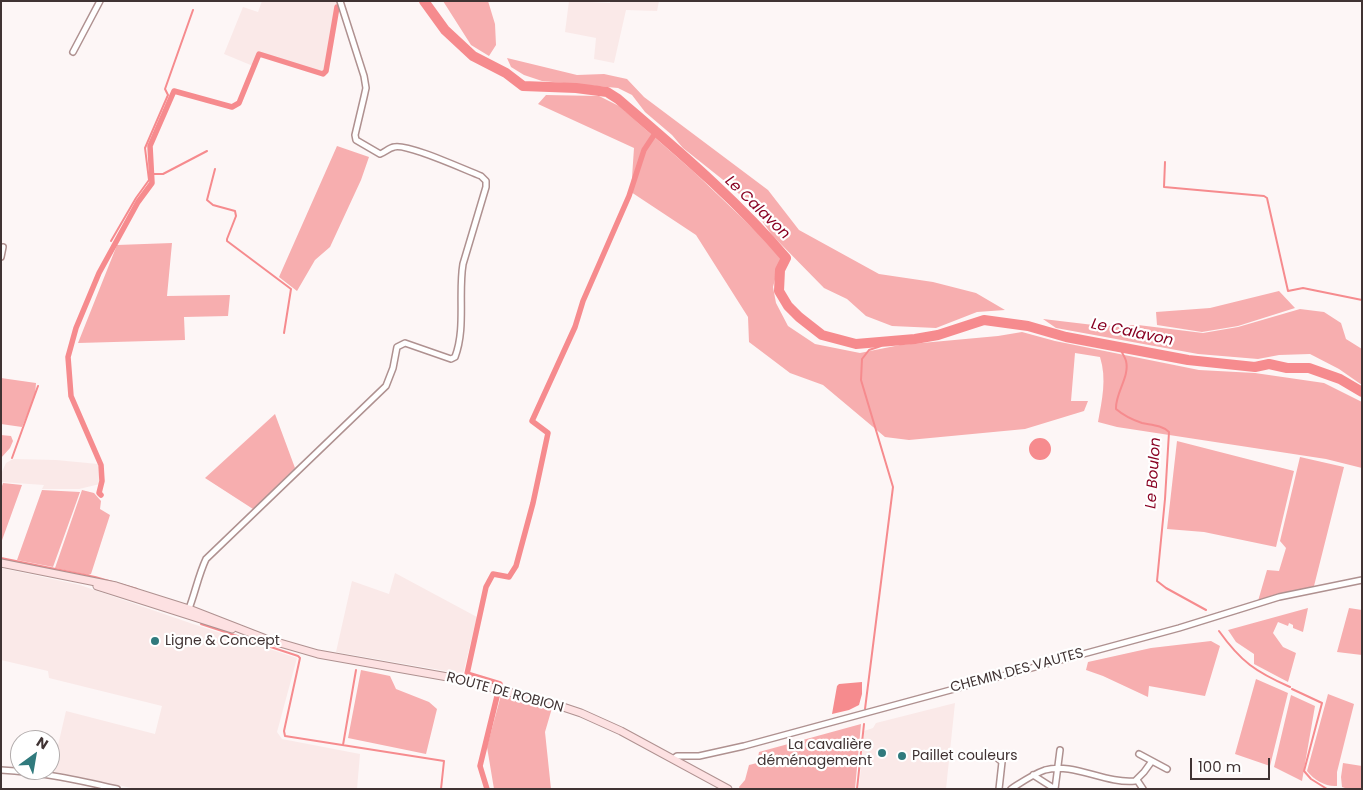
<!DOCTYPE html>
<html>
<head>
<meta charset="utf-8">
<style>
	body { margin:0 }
	#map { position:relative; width:1363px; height:790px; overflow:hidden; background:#fdf6f6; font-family:Poppins,sans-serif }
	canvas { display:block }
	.frame { position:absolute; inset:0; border:2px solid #403333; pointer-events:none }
	.north { position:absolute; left:10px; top:730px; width:50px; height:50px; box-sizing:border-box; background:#fff; border:1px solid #b3adad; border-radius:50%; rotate:32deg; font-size:14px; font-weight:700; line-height:20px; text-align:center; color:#403333 }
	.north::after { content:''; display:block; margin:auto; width:18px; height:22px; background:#307a7d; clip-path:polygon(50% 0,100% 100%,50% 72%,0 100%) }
	.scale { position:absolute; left:1190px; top:758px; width:80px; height:22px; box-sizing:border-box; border:2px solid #403333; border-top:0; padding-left:6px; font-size:15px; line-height:18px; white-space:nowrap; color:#403333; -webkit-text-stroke:4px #fff; paint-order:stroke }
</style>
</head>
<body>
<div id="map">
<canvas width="1363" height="790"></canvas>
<div class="frame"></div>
<div class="north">N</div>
<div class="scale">100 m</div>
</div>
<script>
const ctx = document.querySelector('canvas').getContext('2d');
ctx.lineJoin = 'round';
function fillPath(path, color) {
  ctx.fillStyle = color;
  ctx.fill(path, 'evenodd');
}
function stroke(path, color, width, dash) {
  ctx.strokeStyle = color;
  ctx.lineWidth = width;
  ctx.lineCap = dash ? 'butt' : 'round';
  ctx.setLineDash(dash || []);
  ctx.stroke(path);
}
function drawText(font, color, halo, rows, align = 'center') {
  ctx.font = font + ' Poppins,sans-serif';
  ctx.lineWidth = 4.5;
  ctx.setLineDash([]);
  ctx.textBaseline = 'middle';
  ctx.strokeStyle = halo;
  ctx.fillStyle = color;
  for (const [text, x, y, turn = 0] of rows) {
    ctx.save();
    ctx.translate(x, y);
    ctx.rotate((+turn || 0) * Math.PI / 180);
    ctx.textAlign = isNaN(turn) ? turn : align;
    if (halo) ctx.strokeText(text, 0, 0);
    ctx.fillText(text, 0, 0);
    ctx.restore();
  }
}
const built = new Path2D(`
	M262 1H338L323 73 258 53 253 66 224 54 243 7 258 12Z
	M569 1 610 3V1H659L657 11 626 10 614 63 594 59 596 38 565 32Z
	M13 459 56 460 98 464 100 484 79 489H42L44 485 1 482V474L6 463Z
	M1 568 80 585 193 624 297 658 277 732 282 739 360 754 357 789H136L52 771 66 711 155 734 162 706 49 678 48 671 1 660Z
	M395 573 477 617 463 674 336 652 352 581 389 594Z
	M955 703 946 789H859L864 731 873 728 876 723Z`);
const green = new Path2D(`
	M443 1H488L495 24 496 45 489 56 471 45Z
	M507 58 577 75 604 74 627 79 644 97 768 190 799 230 879 274 933 282 976 293 1005 310 977 312 936 328 892 326 866 316 847 299 824 288 772 235 753 208 732 187 683 148 672 135 645 112 632 95 618 88 542 81 524 75 511 67Z
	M546 95 599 96 619 106 694 172 783 257 778 268 773 287 776 303 788 326 815 344 860 353 900 345 998 336 1022 332 1055 341 1199 370 1255 373 1324 383 1362 402V468L1326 459 1117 427 1098 422C1102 400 1107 379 1100 357L1075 353 1071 401H1088L1084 411 1025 429 909 440 885 437 823 385 790 373 749 342 748 317 696 235 631 192 634 148 538 104Z
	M337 146 369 157 361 180 330 247 315 260 297 291 279 277Z
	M172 243 167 296 230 295 228 316 184 317 185 340 78 343 117 245Z
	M1279 291 1295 308 1238 326 1202 332 1157 325 1156 312 1210 308Z
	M1300 309 1324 312 1341 323 1346 339 1362 349V385L1339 369 1310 354 1279 355 1258 359 1198 354 1056 328 1043 319 1102 326 1138 325 1203 333 1238 327Z
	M1 378 36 383 35 396 22 427 1 424Z
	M275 414 295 468 253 509 205 478Z
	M1 435 11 436 13 441 10 448 1 458Z
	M1177 441 1294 471 1276 547 1204 532 1167 529Z
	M1300 457 1344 467 1314 586 1258 601 1267 570 1279 571 1286 548 1280 541Z
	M3 483 22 485 1 543V489Z
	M42 490 80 492 53 567 17 560Z
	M82 490 94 493 101 501 100 509 110 515 91 574 88 575 55 568Z
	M1308 608 1303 632 1293 628V625L1289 623 1288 626 1278 622 1273 633 1283 647 1296 653 1288 682 1254 664V654L1236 642 1228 630Z
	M1349 608 1362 610V655L1337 652Z
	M1211 641 1220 646 1205 696 1149 686 1148 697 1103 676 1086 670 1088 662 1151 648Z
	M361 670 390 676 396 689 429 702 437 709 426 754 348 738Z
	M1256 679 1288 693 1270 766 1235 754Z
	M1328 694 1354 704 1337 772V786C1326 787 1314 780 1307 771Z
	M501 695 552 708 545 732 551 789H494L487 747Z
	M1291 695 1315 706 1302 781 1274 767Z
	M861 724 855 789H740L739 787 745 780 749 765 757 763 759 752Z
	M1343 763 1362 766V789H1348L1342 787 1341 777Z`);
const water = new Path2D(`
	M1029 449a11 11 0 1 1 22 0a11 11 0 1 1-22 0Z
	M862 682V694L859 705 849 710 832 714 837 686 839 684Z`);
const stream = new Path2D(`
	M1165 162 1164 187 1264 196 1267 198 1288 291 1303 288 1362 300
	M215 169 207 200 213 205 235 211 236 216 227 239V241L291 289 284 333
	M151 174H163L207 151
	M111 241 136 198 149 180 145 148 168 95 165 89 193 10
	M1119 347C1121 351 1125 357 1126 361 1130 377 1115 393 1116 409 1123 415 1133 420 1142 423 1151 425 1162 425 1169 432L1165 499 1157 581 1166 588 1206 610
	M12 458 38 386
	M1 558 95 577 137 589
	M201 624 298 656 300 658 284 731 285 736 444 761 441 789
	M1219 631C1241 662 1256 672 1290 687
	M1292 689 1322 703 1304 771 1311 779 1327 789
	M865 709 893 487 861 380 862 359 869 350 881 346 883 341
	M343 745 356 670
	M857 789 864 724`);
const canal = new Path2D(`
	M101 495 99 493 102 481 101 465 71 396 68 357 76 328 99 273 138 202 152 183 150 146 174 91 232 107 239 103 259 54 323 74 326 71 337 7
	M487 789 480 766 500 684 467 674 486 587 493 574 509 577 516 566 533 503 548 433 532 421 575 327 583 301 629 196 644 150 656 132`);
const river = new Path2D(`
	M424 1 445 30 473 56 506 73 523 86 576 88 607 92 618 99C676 149 736 199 786 258L780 270 779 291 788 306 799 317 822 335 856 344 915 339 938 335 984 320 1028 326 1066 337 1188 360 1255 367 1269 364 1287 368H1309L1340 379 1362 392`);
const minor = new Path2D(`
	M73 52 100 1
	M1 257 3 247
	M188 611C195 594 198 576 206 559L386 386 393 368 397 347 405 343 451 359 455 357C466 328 458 294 463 264L486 187V181L481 176C465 170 407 143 394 147 389 148 385 152 380 154L356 140 355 135 364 97 366 88 364 76 340 1
	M1139 754 1167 769
	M996 757 1002 762 999 789
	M673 759 677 756H699L744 746 1179 628 1279 597 1362 580
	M1 770C41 772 78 780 117 789
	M1033 775 1055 789
	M1137 780 1143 789
	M1011 789C1022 782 1033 774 1045 770 1073 762 1105 784 1135 781L1144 772 1152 761
	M1055 789 1060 750`);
const secondary = new Path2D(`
	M1 563 116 586 189 609 266 639 318 654 459 679 554 704 581 713 621 731 728 789
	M97 586 232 629`);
const markers = [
	[155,641,5,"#307a7d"],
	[882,753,5,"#307a7d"],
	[902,756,5,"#307a7d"]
];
const poiNames = [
	["Ligne & Concept",165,641],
	["La cavalière",872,745,"right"],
	["déménagement",872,761,"right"],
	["Paillet couleurs",912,756]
];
const streetNames = [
	["CHEMIN DES VAUTES",1017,671,-15],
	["ROUTE DE ROBION",505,693,15]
];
const waterNames = [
	["Le Calavon",757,208,44],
	["Le Calavon",1132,333,12],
	["Le Boulon",1154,473,-86]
];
fillPath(built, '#fae9e8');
fillPath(green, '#f7aeaf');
fillPath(water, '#f68b8e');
stroke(stream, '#f68b8e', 2);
stroke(canal, '#f68b8e', 5.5);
stroke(river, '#f68b8e', 10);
stroke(minor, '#af9190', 8);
stroke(secondary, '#af9190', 9);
stroke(minor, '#fff', 5);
stroke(secondary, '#fde1e2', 7);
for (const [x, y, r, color] of markers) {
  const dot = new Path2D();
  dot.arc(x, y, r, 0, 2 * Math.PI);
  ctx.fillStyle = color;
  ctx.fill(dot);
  stroke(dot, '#fff', 2);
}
drawText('14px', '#403333', '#fff', poiNames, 'left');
drawText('14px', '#403333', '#fff', streetNames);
drawText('italic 15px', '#890223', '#fff', waterNames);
</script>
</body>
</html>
